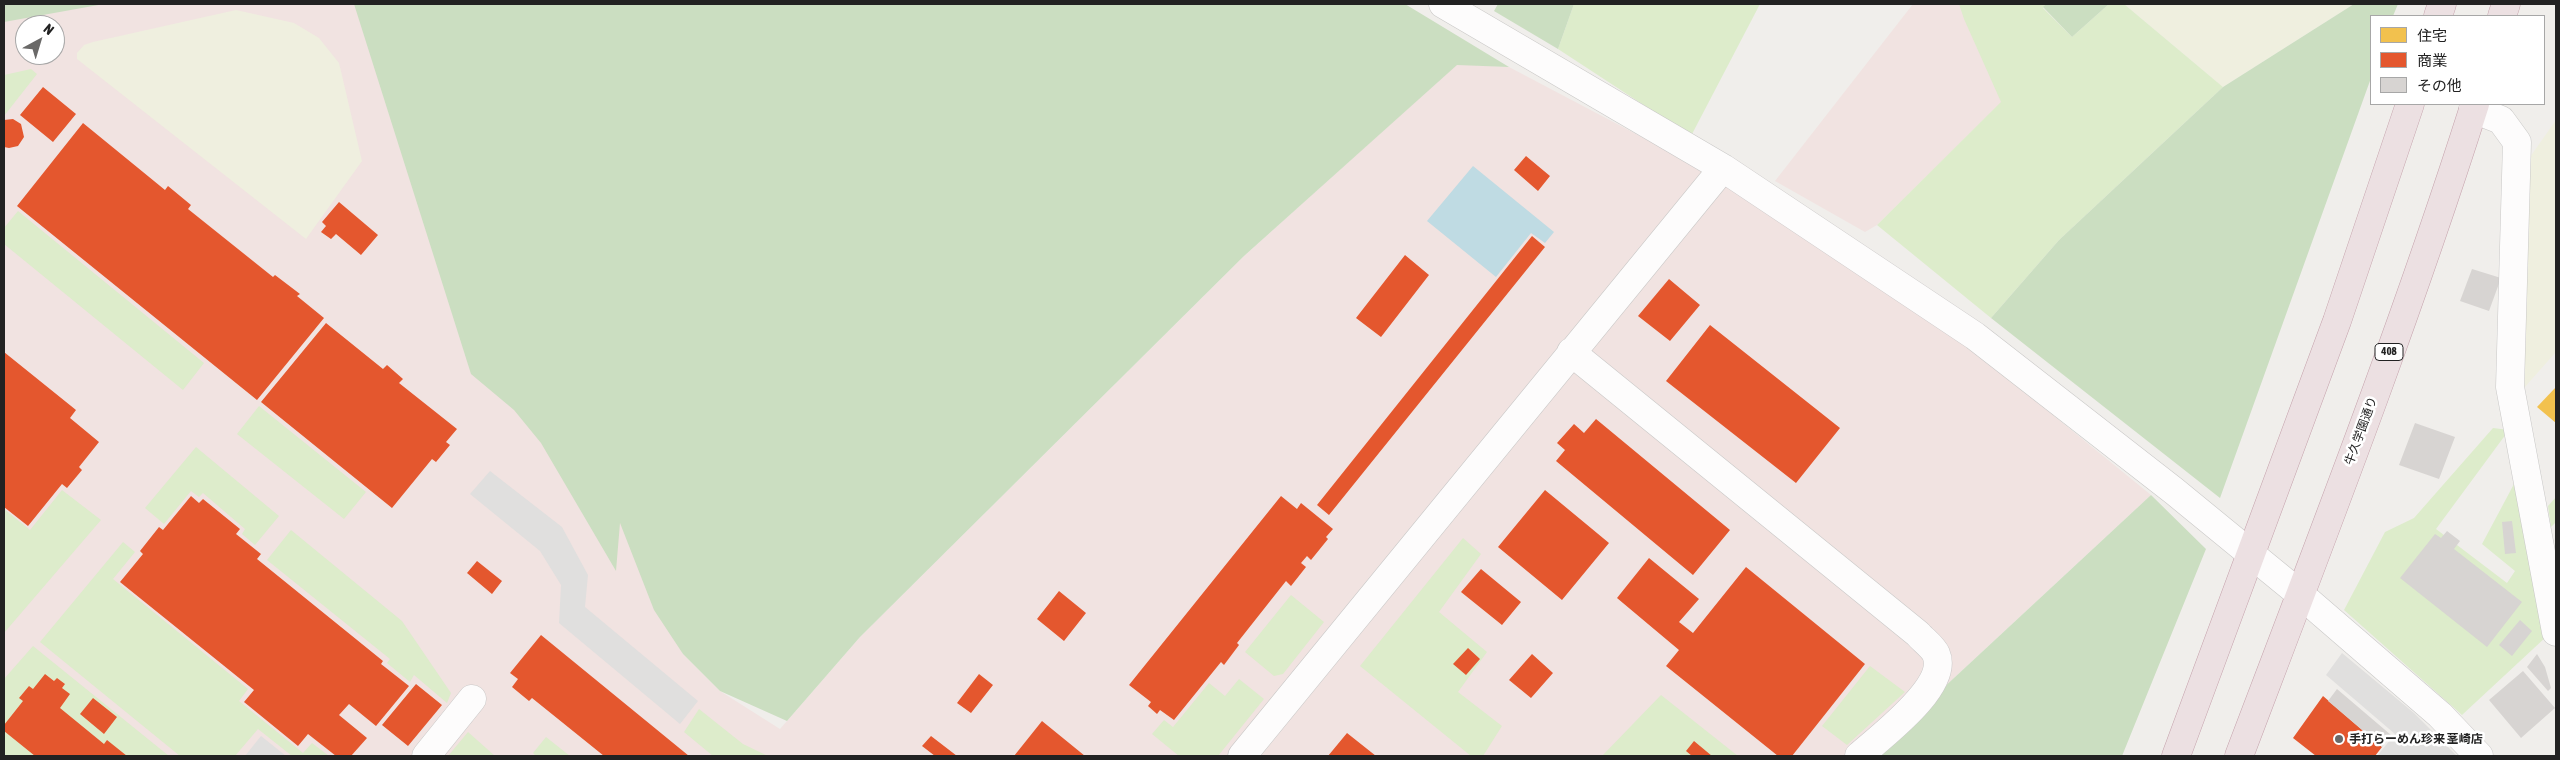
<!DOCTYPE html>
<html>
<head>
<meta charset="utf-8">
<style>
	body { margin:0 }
	#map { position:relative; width:2560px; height:760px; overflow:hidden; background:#f0eeeb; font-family:"Asap Condensed","Noto Sans JP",sans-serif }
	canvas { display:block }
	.frame { position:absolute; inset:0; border:5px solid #222; pointer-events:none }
	.legend { position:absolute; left:2370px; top:15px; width:175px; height:90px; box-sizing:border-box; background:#fff; border:1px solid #a7a7a7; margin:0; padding:6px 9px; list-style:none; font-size:15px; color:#222 }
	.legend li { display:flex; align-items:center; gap:10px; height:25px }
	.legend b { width:25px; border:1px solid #a7a7a7 }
	.north { position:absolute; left:15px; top:15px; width:50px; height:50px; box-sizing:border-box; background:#fff; border:1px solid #a7a7a7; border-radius:50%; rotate:39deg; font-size:14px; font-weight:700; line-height:20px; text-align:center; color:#222 }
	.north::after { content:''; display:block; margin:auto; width:18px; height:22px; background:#6a6968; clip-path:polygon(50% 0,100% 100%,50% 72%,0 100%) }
</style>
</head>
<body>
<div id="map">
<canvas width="2560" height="760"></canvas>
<div class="frame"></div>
<ul class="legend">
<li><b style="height:14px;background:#f2c14e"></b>住宅</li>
<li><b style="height:14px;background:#e4572e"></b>商業</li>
<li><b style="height:14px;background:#d7d4d2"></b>その他</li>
</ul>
<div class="north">N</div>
</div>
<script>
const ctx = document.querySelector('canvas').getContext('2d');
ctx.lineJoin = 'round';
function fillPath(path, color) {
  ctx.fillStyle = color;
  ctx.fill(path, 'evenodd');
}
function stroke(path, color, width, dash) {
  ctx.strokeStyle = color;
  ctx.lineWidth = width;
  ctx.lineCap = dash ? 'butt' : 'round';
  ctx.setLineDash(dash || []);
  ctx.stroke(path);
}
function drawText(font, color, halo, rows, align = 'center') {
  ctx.font = font + ' "Asap Condensed","Noto Sans JP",sans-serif';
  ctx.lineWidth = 5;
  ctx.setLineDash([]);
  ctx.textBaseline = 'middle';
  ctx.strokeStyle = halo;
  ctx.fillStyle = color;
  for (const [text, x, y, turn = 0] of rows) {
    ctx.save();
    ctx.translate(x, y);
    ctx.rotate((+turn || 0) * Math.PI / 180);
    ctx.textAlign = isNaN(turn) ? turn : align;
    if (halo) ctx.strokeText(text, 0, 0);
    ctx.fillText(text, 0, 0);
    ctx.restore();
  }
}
const commercial = new Path2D(`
	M4 4H435L683 654 720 691 780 729 860 637 1244 256 1457 64 1509 67 1693 164 1956 336 2151 495 1870 756H4ZM25 25H55V55H25Z
	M1913 4H1964L2002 102 1877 225 1865 232 1775 181Z`);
const farmland = new Path2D(`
	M2124 4H2354L2223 87Z
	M236 10 294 23 319 38 339 63 362 161 306 239 77 59V53L84 45 93 42Z
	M2556 120V352L2524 388 2530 157Z`);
const grass = new Path2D(`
	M1574 4H1760L1691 136 1558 49Z
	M1959 4H2046L2043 8 2072 37 2109 4H2124L2223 87 2059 240 1991 318 1877 225 2001 102 1964 19Z
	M31 69 37 74 4 116V75Z
	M18 211 204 363 183 390 4 244V228Z
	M259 406 366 492 344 519 237 434Z
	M2493 428 2509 430 2436 529 2507 583 2515 571 2482 544 2514 484 2547 636 2462 715 2344 610 2385 532 2414 518Z
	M196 447 279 516 255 545 242 534 245 529 203 493 199 497 191 491 164 524 145 508Z
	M62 490 101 520 4 633V509L30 530Z
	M2556 497V522L2551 527 2548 506Z
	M291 530 402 621 451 693 447 703 414 675 410 682 387 663 390 659 267 560Z
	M1463 538 1481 554 1439 612 1487 652 1458 692 1502 726 1483 756H1471L1360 666Z
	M123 542 135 552 113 579 248 689 239 701 303 753 312 743 329 756H292L258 729 235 756H180L40 642Z
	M1291 595 1324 622 1283 674 1274 676 1245 652Z
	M33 646 169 756H4V679Z
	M1870 666 1905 692 1847 745 1822 726Z
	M1239 679 1264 699 1218 756H1179L1152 734 1164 720 1173 727 1209 683 1225 696Z
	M1661 695 1738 756H1602Z
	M699 709 743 744 768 756H713L684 732Z
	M468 732 495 756H496H448Z
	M546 737 570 756H536L533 753Z`);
const forest = new Path2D(`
	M4 4H104L4 22Z
	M354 4H1405L1509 67 1457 65 1244 256 860 637 787 721 720 691 683 654 654 610 620 523 616 571 541 443 514 410 471 374Z
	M1498 4H1574L1558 49 1494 11Z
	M2046 4H2109L2072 37 2043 7Z
	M2354 4H2398L2393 16H2371V78L2220 498 1991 318 2059 240 2223 87Z
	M2151 495 2206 549 2122 756H1870Z`);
const parking = new Path2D(`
	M490 471 562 527 588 575 585 607 698 701 680 724 559 623 561 585 540 551 470 494Z
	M2342 653 2414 713 2457 756H2377L2395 734 2326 675Z
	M261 736 286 756H245Z`);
const water = new Path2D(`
	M1473 166 1554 232 1545 243 1531 233 1496 277 1427 221Z`);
const homes = new Path2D(`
	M2556 387V423L2537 407Z`);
const shops = new Path2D(`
	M43 87 76 114 53 142 20 115Z
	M13 119 21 124 24 137 18 146 9 148 4 147V120Z
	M83 123 165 190 168 186 191 205 188 209 273 277 275 275 300 294 297 296 324 318 257 400 17 206Z
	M1526 156 1550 176 1538 191 1514 170Z
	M339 202 378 235 361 255 336 234 331 239 321 232 326 226 322 222Z
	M1532 236 1545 247 1329 515 1317 505Z
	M1405 255 1429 275 1381 337 1356 318Z
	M1669 279 1700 305 1670 341 1638 316Z
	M326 323 383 369 387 365 403 379 399 383 457 429 446 442 450 445 436 462 432 459 392 508 261 402Z
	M1710 325 1840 428 1796 483 1666 381Z
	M4 352 76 410 70 418 99 442 79 467 82 470 67 488 62 484 28 526 4 507Z
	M1596 419 1730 530 1693 575 1556 461 1565 450 1557 443 1574 424 1584 433Z
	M1545 490 1609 543 1562 600 1498 547Z
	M191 496 199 503 203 499 240 529 236 534 261 554 257 559 383 661 381 664 409 686 376 726 349 704 339 715 367 738 351 756H336L308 734 298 746 244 702 254 690 120 582 143 554 140 551 159 527 163 530Z
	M1281 496 1297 509 1301 503 1333 529 1326 537 1328 539 1311 560 1307 556 1301 563 1306 567 1291 586 1286 581 1237 643 1239 645 1224 665 1221 662 1174 720 1160 710 1157 714 1148 706 1151 702 1129 685Z
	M1649 558 1699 599 1679 622 1693 633 1746 567 1865 664 1792 756H1778L1666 666 1679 650 1617 598Z
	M477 561 502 581 492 594 467 573Z
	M1481 569 1521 602 1502 625 1461 592Z
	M1059 591 1086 613 1064 641 1037 619Z
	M541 635 689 756H604L532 698 529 701 512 687 518 679 510 673Z
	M1468 648 1480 659 1466 675 1453 664Z
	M1532 654 1553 673 1531 698 1509 680Z
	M45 674 54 681 57 678 65 684 62 688 70 694 60 708 104 744 107 740 127 756H35L4 731V725L23 701 19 698 29 686 33 689Z
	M979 674 993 685 971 713 957 703Z
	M416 684 442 705 408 746 382 725Z
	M2323 696 2382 747 2375 756H2316L2293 738Z
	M93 698 117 717 104 734 80 714Z
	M1042 721 1085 756H1014Z
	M1347 733 1376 756H1328Z
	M931 736 957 756H935L922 746Z
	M1694 741 1712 756H1692L1686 751Z`);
const building = new Path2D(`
	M2472 269 2501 278 2489 311 2460 301Z
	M2415 423 2455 437 2439 479 2399 465Z
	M2512 521 2516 553 2505 554 2502 522Z
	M2447 531 2460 541 2454 549 2522 602 2487 647 2400 578 2435 534 2441 538Z
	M2520 620 2532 631 2512 656 2499 645Z
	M2537 654 2545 667 2551 688 2548 691 2527 667Z
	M2523 671 2555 708 2521 738 2489 700Z
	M2337 689 2391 735 2382 747 2328 701Z`);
const minor = new Path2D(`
	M1443 4 1723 168 1975 336 2174 491 2301 595 2440 715 2479 756
	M2473 109 2501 120 2517 142 2510 387 2556 632
	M1571 352 1918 634C1923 640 1933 647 1936 654 1950 686 1880 737 1859 756
	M426 756 472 699
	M1242 756 1723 168`);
const highway = new Path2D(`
	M2438 16 2442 4
	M2502 16 2506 4
	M2176 756 2337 321 2410 104
	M2239 756C2321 540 2405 324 2475 104`);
const markers = [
	[2339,739,5,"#6a6968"]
];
const shields = [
	[2389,352,28]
];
const shieldNames = [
	["408",2389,352]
];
const streetNames = [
	["牛久学園通り",2361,431,-70]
];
const poiNames = [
	["手打らーめん珍来 茎崎店",2349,739]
];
fillPath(commercial, '#f1e3e1');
fillPath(farmland, '#efefdf');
fillPath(grass, '#ddeccb');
fillPath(forest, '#cbdec1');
fillPath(parking, '#e0dfde');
fillPath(water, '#bfdbe3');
fillPath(homes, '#f2c14e');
fillPath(shops, '#e4572e');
fillPath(building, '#d7d4d2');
stroke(minor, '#c9c8c7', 29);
stroke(highway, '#c5a2ac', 29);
stroke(minor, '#fdfcfc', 28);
stroke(highway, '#ece0e2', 28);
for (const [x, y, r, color] of markers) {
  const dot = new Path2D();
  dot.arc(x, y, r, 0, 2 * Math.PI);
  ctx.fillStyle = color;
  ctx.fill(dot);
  stroke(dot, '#fff', 2);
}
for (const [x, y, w] of shields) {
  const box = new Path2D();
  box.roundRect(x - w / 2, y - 8.5, w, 17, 4);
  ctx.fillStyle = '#fff';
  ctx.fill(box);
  stroke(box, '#222', 1);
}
drawText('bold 11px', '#222', null, shieldNames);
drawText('12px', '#222', '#fff', streetNames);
drawText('bold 12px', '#222', '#fff', poiNames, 'left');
</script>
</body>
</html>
